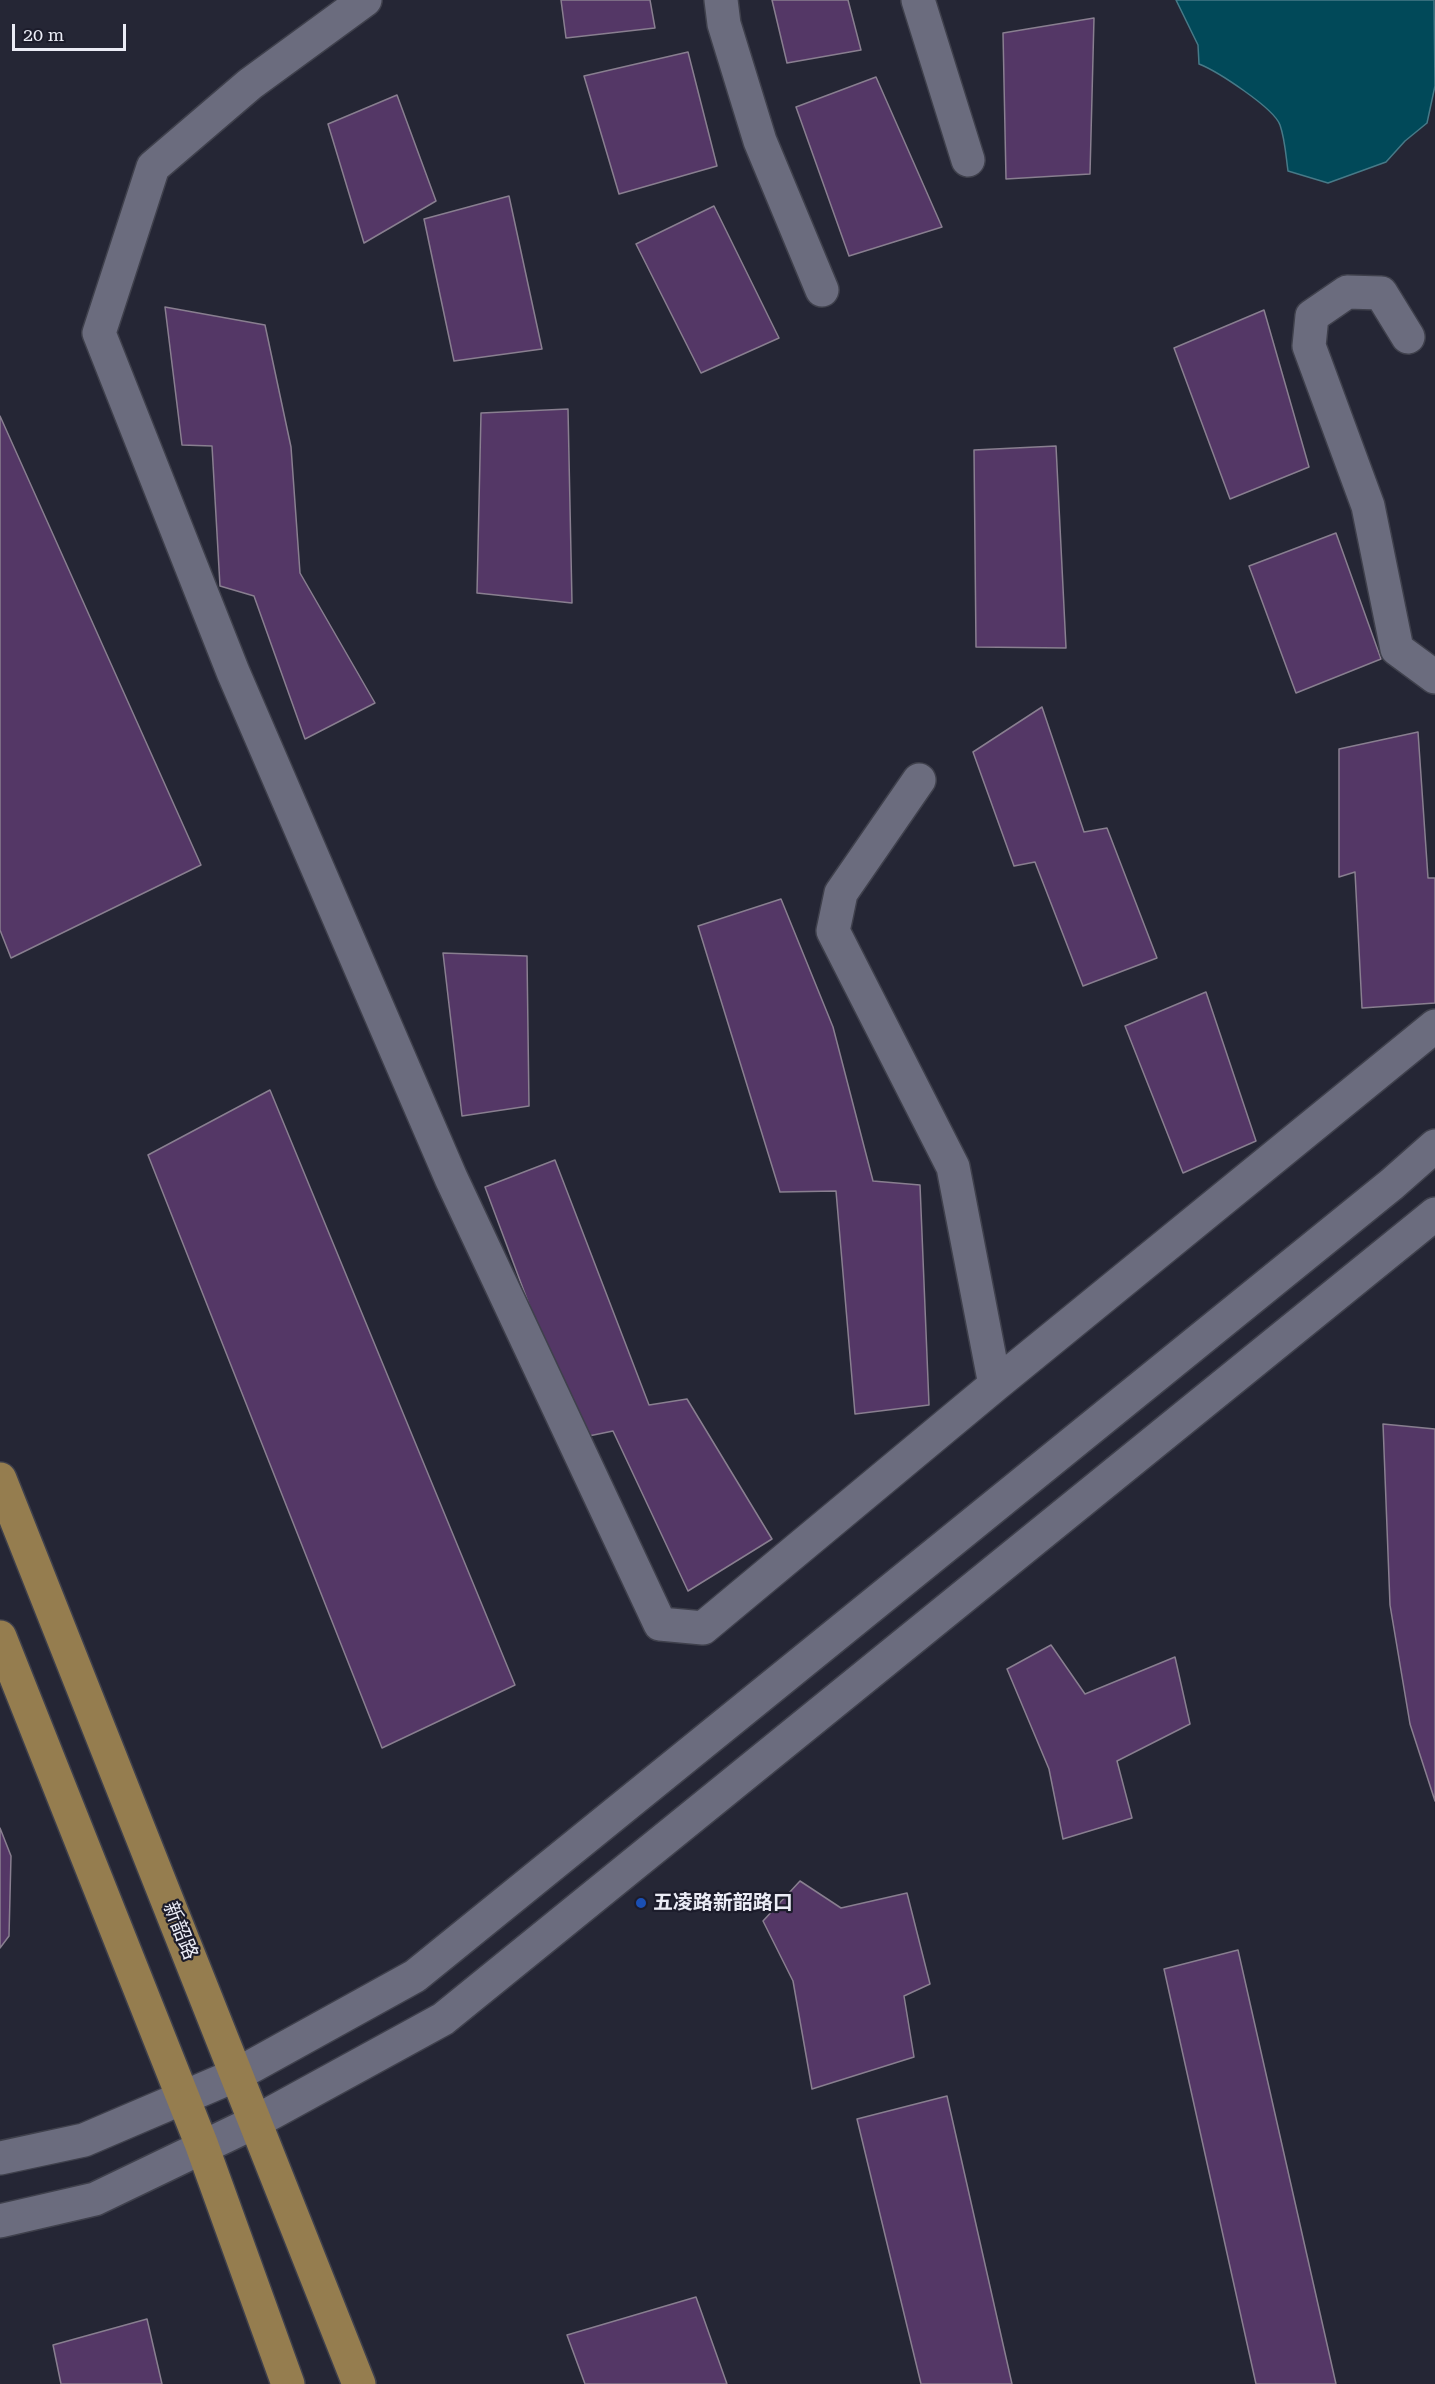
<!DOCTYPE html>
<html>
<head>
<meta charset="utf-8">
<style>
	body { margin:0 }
	#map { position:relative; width:1435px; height:2384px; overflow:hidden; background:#252635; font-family:"Roboto Serif",serif }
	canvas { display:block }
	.scale { position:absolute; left:12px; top:24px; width:114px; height:27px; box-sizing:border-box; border:3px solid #ebecf6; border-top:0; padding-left:8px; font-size:18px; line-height:21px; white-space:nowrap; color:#ebecf6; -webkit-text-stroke:4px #1c1c2b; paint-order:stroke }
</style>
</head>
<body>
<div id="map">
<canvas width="1435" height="2384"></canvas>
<div class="scale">20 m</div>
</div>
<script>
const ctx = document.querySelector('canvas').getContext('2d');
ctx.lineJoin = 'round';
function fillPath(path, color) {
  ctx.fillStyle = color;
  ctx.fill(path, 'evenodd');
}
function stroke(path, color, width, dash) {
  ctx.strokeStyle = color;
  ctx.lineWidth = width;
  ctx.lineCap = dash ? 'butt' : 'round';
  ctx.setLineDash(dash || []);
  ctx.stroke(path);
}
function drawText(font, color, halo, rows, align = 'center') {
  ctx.font = font + ' "Roboto Serif","Noto Sans SC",serif';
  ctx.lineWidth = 4.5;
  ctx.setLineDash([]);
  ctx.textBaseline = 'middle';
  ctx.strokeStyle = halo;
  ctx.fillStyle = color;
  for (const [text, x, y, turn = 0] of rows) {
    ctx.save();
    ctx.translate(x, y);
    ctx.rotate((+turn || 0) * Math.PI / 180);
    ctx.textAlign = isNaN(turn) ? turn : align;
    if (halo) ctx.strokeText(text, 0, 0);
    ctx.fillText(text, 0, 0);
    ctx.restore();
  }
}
const water = new Path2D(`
	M1176 0H1434L1435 86 1427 123 1405 141 1386 162 1328 183 1288 171C1286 157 1285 139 1280 125 1274 108 1217 71 1199 64L1198 45Z`);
const building = new Path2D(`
	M561 0H650L655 28 566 38Z
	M772 0H848L861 50 787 63Z
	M1094 18 1090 174 1006 179 1003 33Z
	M688 52 717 166 619 194 584 76Z
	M876 77 942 227 849 256 796 107Z
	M397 95 436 201 364 243 328 124Z
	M509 196 542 349 454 361 424 219Z
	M714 206 779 338 701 373 636 244Z
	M165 307 265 325 291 447 300 573 375 703 305 739 254 596 220 586 212 446 182 445Z
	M1264 310 1309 467 1230 499 1174 348Z
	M568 409 572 603 477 593 481 413Z
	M0 416 201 865 11 958 0 930Z
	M1056 446 1066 648 976 647 974 450Z
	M1336 533 1381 659 1296 693 1249 566Z
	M1042 707 1084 832 1107 828 1157 958 1083 986 1035 862 1014 866 973 752Z
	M1418 732 1428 878H1435V1003L1362 1008 1355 872 1339 877V749Z
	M781 899 833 1027 873 1181 920 1185 929 1405 855 1414 836 1191 780 1192 698 926Z
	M443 953 527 956 529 1106 462 1116Z
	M1206 992 1256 1141 1183 1173 1125 1026Z
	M270 1090 515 1685 382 1748 148 1155Z
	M555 1160 649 1405 687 1399 772 1539 688 1591 613 1431 579 1438 485 1187Z
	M1383 1424 1435 1429V1801L1410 1724 1390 1605Z
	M1051 1645 1085 1694 1175 1657 1190 1724 1117 1761 1132 1818 1063 1839 1049 1769 1007 1669Z
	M0 1828 11 1856 9 1936 0 1948Z
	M800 1881 841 1908 907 1893 930 1984 904 1996 914 2057 812 2089 793 1981 763 1921Z
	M1238 1950 1336 2384H1256L1164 1969Z
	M947 2096 1012 2384H921L857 2119Z
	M696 2297 727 2384H585L567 2335Z
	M147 2319 162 2384H61L53 2345Z`);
const minor = new Path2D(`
	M365 0 250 84 153 167 99 333 233 672 451 1178 660 1624 703 1628 995 1385 1435 1026
	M721 0 724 24 760 141 822 290
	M918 0 968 160
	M1408 337 1381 293 1347 292 1312 316 1309 346 1368 506 1397 649 1435 677
	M919 780 841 893 833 931 953 1167 995 1385
	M0 2158 84 2140 236 2075 415 1976 1392 1184 1435 1146
	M0 2221 95 2199 255 2122 443 2019 1435 1214`);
const major = new Path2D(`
	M0 1479 359 2384
	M0 1637 201 2143 288 2384`);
const markers = [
	[641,1903,6,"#1a4fb4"]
];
const poiNames = [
	["五凌路新韶路口",653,1903]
];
const streetNames = [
	["新韶路",180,1931,68]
];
fillPath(water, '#014959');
stroke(water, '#477a88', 1.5);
fillPath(building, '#543766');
stroke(building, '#897f90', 1.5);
stroke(minor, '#3f404c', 36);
stroke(major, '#3f404c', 36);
stroke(minor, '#6b6c7e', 33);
stroke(major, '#957d4f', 33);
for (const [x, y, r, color] of markers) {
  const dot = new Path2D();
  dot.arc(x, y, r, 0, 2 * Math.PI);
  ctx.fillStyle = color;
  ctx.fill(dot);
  stroke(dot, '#1c1c2b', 2);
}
drawText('bold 20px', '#ebecf6', '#1c1c2b', poiNames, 'left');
drawText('20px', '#ebecf6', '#1c1c2b', streetNames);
</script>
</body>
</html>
